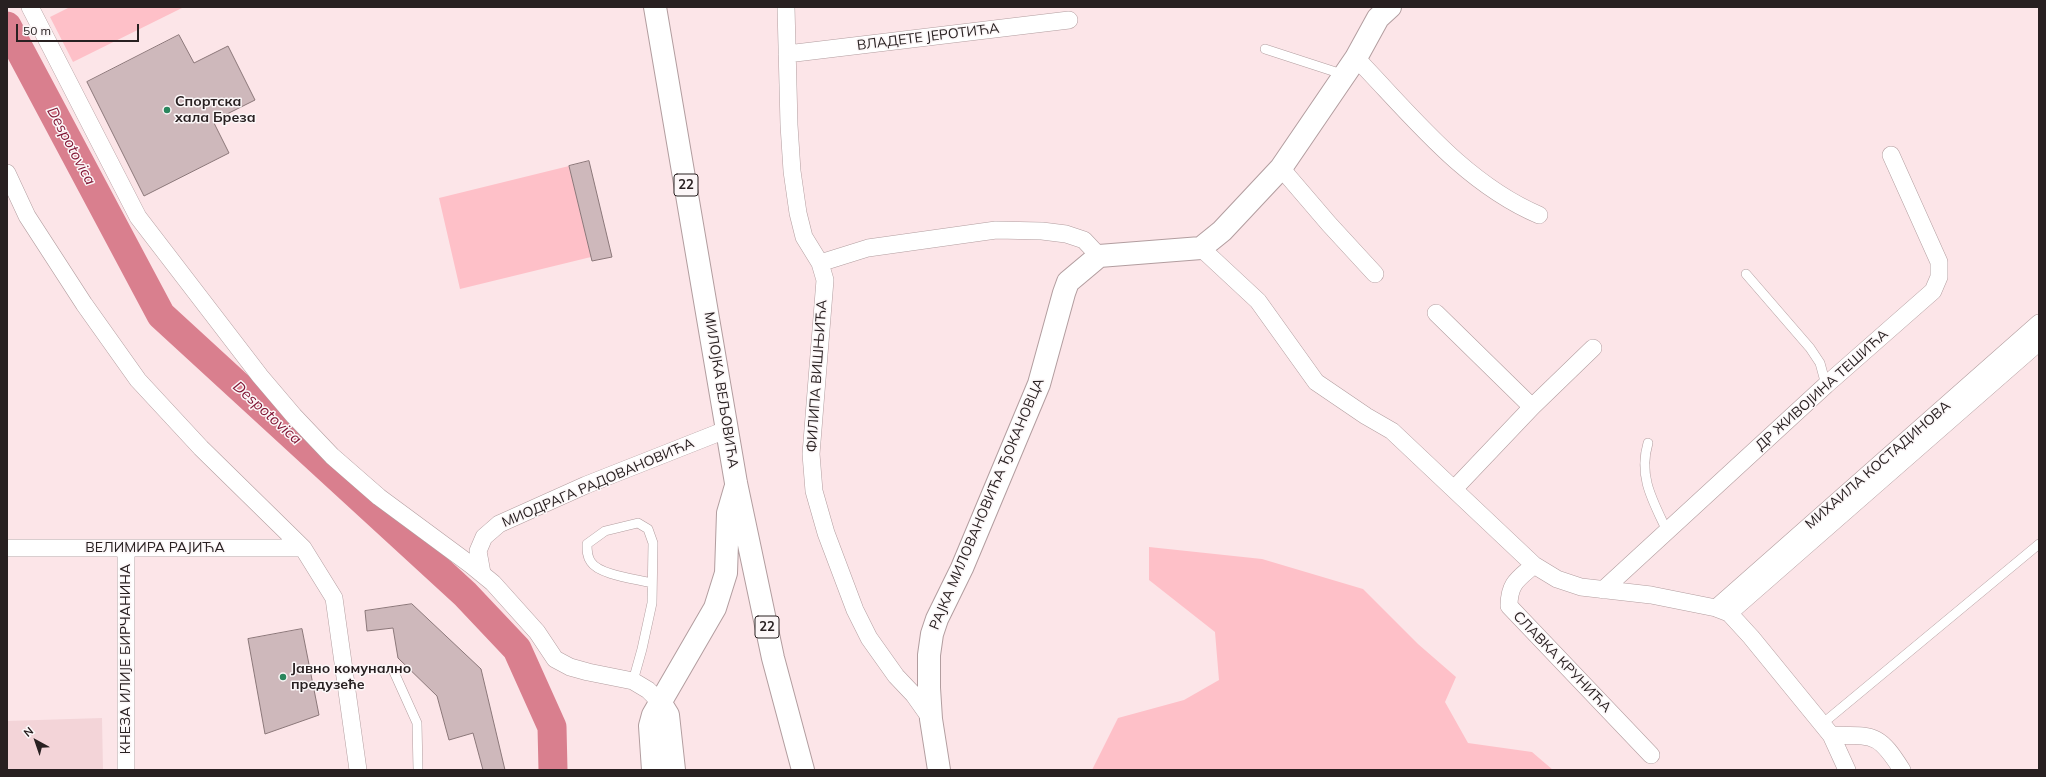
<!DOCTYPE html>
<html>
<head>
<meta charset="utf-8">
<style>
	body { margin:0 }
	#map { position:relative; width:2046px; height:777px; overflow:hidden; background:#fce5e8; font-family:Mulish,sans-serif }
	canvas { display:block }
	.frame { position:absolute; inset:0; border:8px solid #282021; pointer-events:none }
	.north { position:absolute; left:16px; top:721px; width:40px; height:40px; -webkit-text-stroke:3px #fcf7f8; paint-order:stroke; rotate:320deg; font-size:11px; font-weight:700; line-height:16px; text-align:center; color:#282021 }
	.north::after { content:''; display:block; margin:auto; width:14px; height:18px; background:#282021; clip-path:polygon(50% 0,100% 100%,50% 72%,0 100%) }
	.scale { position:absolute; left:16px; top:24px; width:123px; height:18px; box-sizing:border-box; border:2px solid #282021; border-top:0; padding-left:5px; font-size:12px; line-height:14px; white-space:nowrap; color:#282021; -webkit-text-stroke:3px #fcf7f8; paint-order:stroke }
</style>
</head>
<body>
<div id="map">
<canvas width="2046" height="777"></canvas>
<div class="frame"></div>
<div class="north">N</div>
<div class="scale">50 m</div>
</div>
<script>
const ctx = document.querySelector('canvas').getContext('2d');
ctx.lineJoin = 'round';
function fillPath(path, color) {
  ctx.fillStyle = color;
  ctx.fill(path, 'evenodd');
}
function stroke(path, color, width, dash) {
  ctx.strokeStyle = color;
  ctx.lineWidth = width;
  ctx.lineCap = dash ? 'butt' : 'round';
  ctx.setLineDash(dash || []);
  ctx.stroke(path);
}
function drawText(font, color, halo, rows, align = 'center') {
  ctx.font = font + ' Mulish,sans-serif';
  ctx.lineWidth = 3;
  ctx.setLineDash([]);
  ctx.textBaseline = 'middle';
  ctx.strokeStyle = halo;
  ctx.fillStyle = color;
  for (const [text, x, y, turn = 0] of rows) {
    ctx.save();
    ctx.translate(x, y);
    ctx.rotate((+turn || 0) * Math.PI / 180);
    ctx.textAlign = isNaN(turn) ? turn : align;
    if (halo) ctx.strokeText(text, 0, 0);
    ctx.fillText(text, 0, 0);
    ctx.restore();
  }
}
const built = new Path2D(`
	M102 718 103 770H7V721Z`);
const green = new Path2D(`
	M70 7H184L73 62 50 17Z
	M569 166 591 257 460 289 439 198Z
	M1149 547 1262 559 1363 589 1418 644 1456 677 1445 702 1468 743 1532 752 1553 770H1092L1118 718 1184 700 1219 680 1215 632 1149 580Z`);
const river = new Path2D(`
	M7 26 161 315 465 594 517 649 552 727 553 770`);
const building = new Path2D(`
	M179 35 194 63 228 46 255 100 213 121 229 153 144 196 87 82Z
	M589 161 612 257 592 261 569 166Z
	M412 604 481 669 505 770H483L473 733 449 740 437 696 398 658 393 628 367 631 365 611Z
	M302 629 319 715 265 734 248 639Z`);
const service = new Path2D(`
	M1265 49 1345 75
	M1746 274 1810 348 1820 363 1826 385
	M1648 443C1638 477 1653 501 1667 531
	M394 672 417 723 418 770
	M633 681 642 649 652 603 653 543 648 529 638 523 605 531 587 544C587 550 587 557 591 562 599 575 637 579 652 583
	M1822 724 2039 544`);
const minor = new Path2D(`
	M30 7 138 217 260 376 294 416 332 456 379 497 471 565 493 583 537 632 555 659 570 667 588 672 633 681 648 690 660 702
	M786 7 789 125 792 171 798 213 804 237 820 263 825 280 811 454 814 491 826 533 855 610 869 638 896 676 914 695 931 719
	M787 54 1069 20
	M1356 58C1412 116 1464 183 1539 215
	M1281 168 1329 224 1375 274
	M7 173 27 216 84 304 138 380 201 448 303 548 334 598 358 770
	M1201 248 1258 301 1316 382 1366 416 1392 431 1534 565 1557 579 1581 587 1651 595 1716 608 1729 613 1751 637 1831 735 1847 770
	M820 263 868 248 996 230 1042 231 1066 234 1084 240 1099 256
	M1436 313 1532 407
	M1455 488 1532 407 1593 348
	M7 548H303
	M126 548V770
	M1534 565C1518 579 1509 583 1509 606L1651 755
	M482 573 478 551 484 537 499 524 586 485 728 429
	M1603 590 1826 385 1933 291 1939 277V262L1891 155
	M1716 608 2039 323
	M1729 613 2039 342
	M1831 735C1874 736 1878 732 1902 770`);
const tertiary = new Path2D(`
	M939 770 931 719 929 688V655L932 634 937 619 962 568 1039 384 1064 293 1068 282 1099 256 1201 248 1222 231 1281 168 1356 58 1378 18 1390 7`);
const primary = new Path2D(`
	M655 7 736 483 773 658 803 770
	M660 702 668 715 674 770
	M653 770 650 726 653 715 715 608 726 573 728 513 735 489`);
const markers = [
	[167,110,4,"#2a865d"],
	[283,677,4,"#2a865d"]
];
const shields = [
	[686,185,24],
	[767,627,24]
];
const shieldNames = [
	["22",686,185],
	["22",767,627]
];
const streetNames = [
	["ВЛАДЕТЕ ЈЕРОТИЋА",928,37,-7],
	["ФИЛИПА ВИШЊИЋА",817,376,-86],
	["МИЛОЈКА ВЕЉОВИЋА",721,390,81],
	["ДР ЖИВОЈИНА ТЕШИЋА",1822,390,-42],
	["МИХАИЛА КОСТАДИНОВА",1878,465,-41],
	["МИОДРАГА РАДОВАНОВИЋА",598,483,-23],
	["РАЈКА МИЛОВАНОВИЋА ЂОКАНОВЦА",987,504,-67],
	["ВЕЛИМИРА РАЈИЋА",155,548],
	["КНЕЗА ИЛИЈЕ БИРЧАНИНА",126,659,-90],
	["СЛАВКА КРУНИЋА",1562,662,46]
];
const poiNames = [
	["Спортска",175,102],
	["хала Бреза",175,118],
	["Јавно комунално",291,669],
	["предузеће",291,685]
];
const waterNames = [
	["Despotovica",71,146,62],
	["Despotovica",267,413,42]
];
fillPath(built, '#f3d4d8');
fillPath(green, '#fec0c8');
stroke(river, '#d97f8e', 29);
fillPath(building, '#ceb8bb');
stroke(building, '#8b7779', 1);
stroke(service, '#b29d9f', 10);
stroke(minor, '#b29d9f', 18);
stroke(tertiary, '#b29d9f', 24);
stroke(primary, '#b29d9f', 24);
stroke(service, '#fff', 9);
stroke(minor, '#fff', 17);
stroke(tertiary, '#fff', 22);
stroke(primary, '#fff', 22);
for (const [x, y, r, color] of markers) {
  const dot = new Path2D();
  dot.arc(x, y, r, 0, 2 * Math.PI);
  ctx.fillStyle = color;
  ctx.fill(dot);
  stroke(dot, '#fcf7f8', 1.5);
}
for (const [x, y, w] of shields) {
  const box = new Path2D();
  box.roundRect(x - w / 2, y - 11, w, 22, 3);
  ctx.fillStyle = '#fcf7f8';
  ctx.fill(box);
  stroke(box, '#282021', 1);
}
drawText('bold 13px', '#282021', null, shieldNames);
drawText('14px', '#282021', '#fcf7f8', streetNames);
drawText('bold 14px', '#282021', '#fcf7f8', poiNames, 'left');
drawText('italic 15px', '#821736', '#fcf7f8', waterNames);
</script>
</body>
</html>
